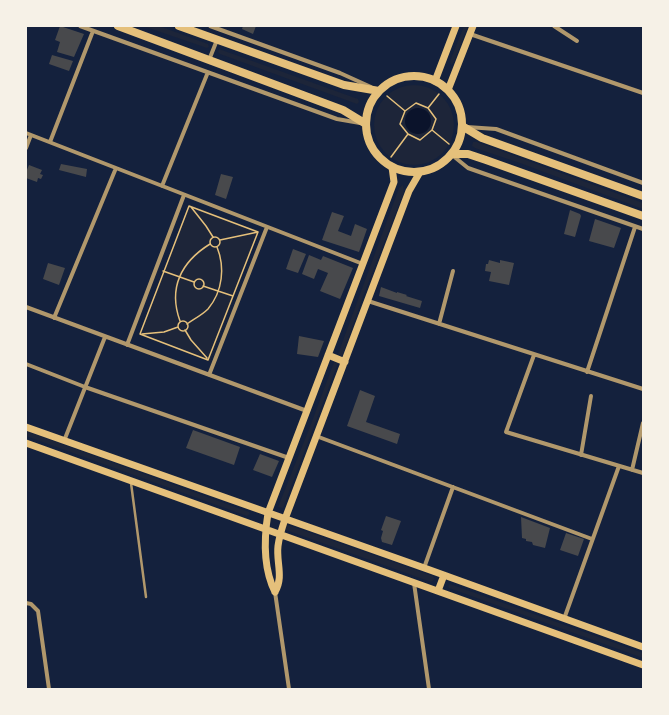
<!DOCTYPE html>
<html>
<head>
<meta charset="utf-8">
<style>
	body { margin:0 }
	#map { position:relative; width:669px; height:715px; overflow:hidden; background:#14213d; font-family:Quicksand,sans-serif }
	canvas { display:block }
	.frame { position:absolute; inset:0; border:27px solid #f6f1e7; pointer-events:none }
</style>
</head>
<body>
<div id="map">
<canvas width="669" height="715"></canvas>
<div class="frame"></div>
</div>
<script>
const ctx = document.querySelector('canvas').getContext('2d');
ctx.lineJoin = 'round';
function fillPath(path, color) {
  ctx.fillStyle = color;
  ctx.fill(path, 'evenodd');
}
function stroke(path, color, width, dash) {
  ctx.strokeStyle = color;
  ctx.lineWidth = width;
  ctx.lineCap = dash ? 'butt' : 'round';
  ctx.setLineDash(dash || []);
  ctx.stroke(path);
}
const green = new Path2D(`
	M143 26H159L208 44 209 47 207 48Z
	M464 26H468L454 62 451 65 450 61Z
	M219 49 358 99 359 102 357 104 220 54 218 52Z
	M374 125a40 40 0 1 1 80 0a40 40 0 1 1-80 0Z
	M473 142H477L643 203V209L520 163 475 148 472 146Z
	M403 185 404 192 364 294 342 356 338 354 399 188Z
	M189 204 259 231 210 362 139 335Z
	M334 362 338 363 283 508 278 507 311 424Z
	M26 431 249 512 250 514 247 516 26 436Z
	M288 525 433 576 435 579 431 582 286 530 284 526Z
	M450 584 643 653V658L449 588 448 586Z`);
const water = new Path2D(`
	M405 121a13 13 0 1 1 26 0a13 13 0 1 1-26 0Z`);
const building = new Path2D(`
	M60 26 84 34 74 57 57 52 60 42 55 40Z
	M243 26H256L253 34 242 29Z
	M52 55 73 61 69 71 49 64Z
	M61 164 87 169 86 177 59 170Z
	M29 165 42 170 40 174 43 175 41 179 38 178 37 182 26 178V172Z
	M221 174 233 177 226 199 215 195Z
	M570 210 580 214 581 216 575 237 564 234Z
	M332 212 344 216 338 231 351 236 355 224 367 229 359 252 322 240Z
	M595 219 621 228 614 248 589 241Z
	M293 249 306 254 298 273 286 269Z
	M309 255 321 260 323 256 353 268 340 299 320 291 328 273 318 269 314 279 302 274Z
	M489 260 500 263V260L514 263 509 285 489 281 491 272 485 271 486 264H488Z
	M48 263 65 268 59 285 43 279Z
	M381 287 397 293V292L407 295 406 296 422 301 420 308 379 296Z
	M299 336 324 341 318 357 297 354Z
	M360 390 375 396 366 422 400 434 397 444 347 426Z
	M193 430 240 447 234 465 186 448Z
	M260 454 279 461 272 477 253 470Z
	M386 516 401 521 392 545 382 542 381 538 383 531 381 530Z
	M521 517 550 528 545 548 533 545 532 542 526 541V539L522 538Z
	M566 533 584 539 578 556 560 550Z`);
const path = new Path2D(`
	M387 96 405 111
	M416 103 428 108 436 119 432 130 420 140 408 134 400 124 405 111Z
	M428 108 439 94
	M432 130 449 144
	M391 157 408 134
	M189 206 258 232 208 360 140 334Z
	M191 207 206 226 213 237
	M210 242a5 5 0 1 1 10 0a5 5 0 1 1-10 0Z
	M220 240 258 232
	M163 271 194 282
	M194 284a5 5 0 1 1 10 0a5 5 0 1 1-10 0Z
	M203 286 233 296
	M178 326a5 5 0 1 1 10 0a5 5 0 1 1-10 0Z
	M180 321C168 288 181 262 210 244
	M187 324C194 319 202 315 208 309 223 291 225 267 217 247
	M185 330 191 340 207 358
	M142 334 164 332 178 327`);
const service = new Path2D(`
	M131 483 146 597`);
const minor = new Path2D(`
	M80 26 337 119 360 123
	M210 26 340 73 371 87
	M554 26 577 41
	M470 34 643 93
	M209 60 217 40
	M467 127 496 129 643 183
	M26 133 363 264
	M50 142 93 31
	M26 148 31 135
	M452 155 468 168 643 229
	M162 186 208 72
	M368 301 643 389
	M26 307 307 411
	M54 318 116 168
	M439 324 453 271
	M127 345 184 195
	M534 355 506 432 643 473
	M26 364 85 387 289 458
	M587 372 635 227
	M209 375 267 227
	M316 436 592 539
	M64 441 105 337
	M581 455 591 396
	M632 470 643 423
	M424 568 453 487
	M414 583 429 689
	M275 592 289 689
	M26 603 31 604 38 611 49 689
	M564 619 619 466`);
const secondary = new Path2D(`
	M435 81 456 26
	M448 90 473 26
	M328 355 345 362
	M26 427 430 570 643 647
	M26 443 643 665
	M438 591 444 575
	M275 592C263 568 264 538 268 513L394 182 392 167
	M275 592C284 577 276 562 278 546 279 537 282 528 285 519L409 191 420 172`);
const primary = new Path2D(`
	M118 26 343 110 366 124
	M179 26 344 85 379 91
	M366 124a48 48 0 1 1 96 0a48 48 0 1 1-96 0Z
	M462 126 482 138 643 196
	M452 154H468L486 160 643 216`);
fillPath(green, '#1d2539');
fillPath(water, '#0b132b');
fillPath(building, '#48494c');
stroke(path, '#e5c07b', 1.5);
stroke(service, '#b1986c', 2.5);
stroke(minor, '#b1986c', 4);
stroke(secondary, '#e5c07b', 7);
stroke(primary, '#e5c07b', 8);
</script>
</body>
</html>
